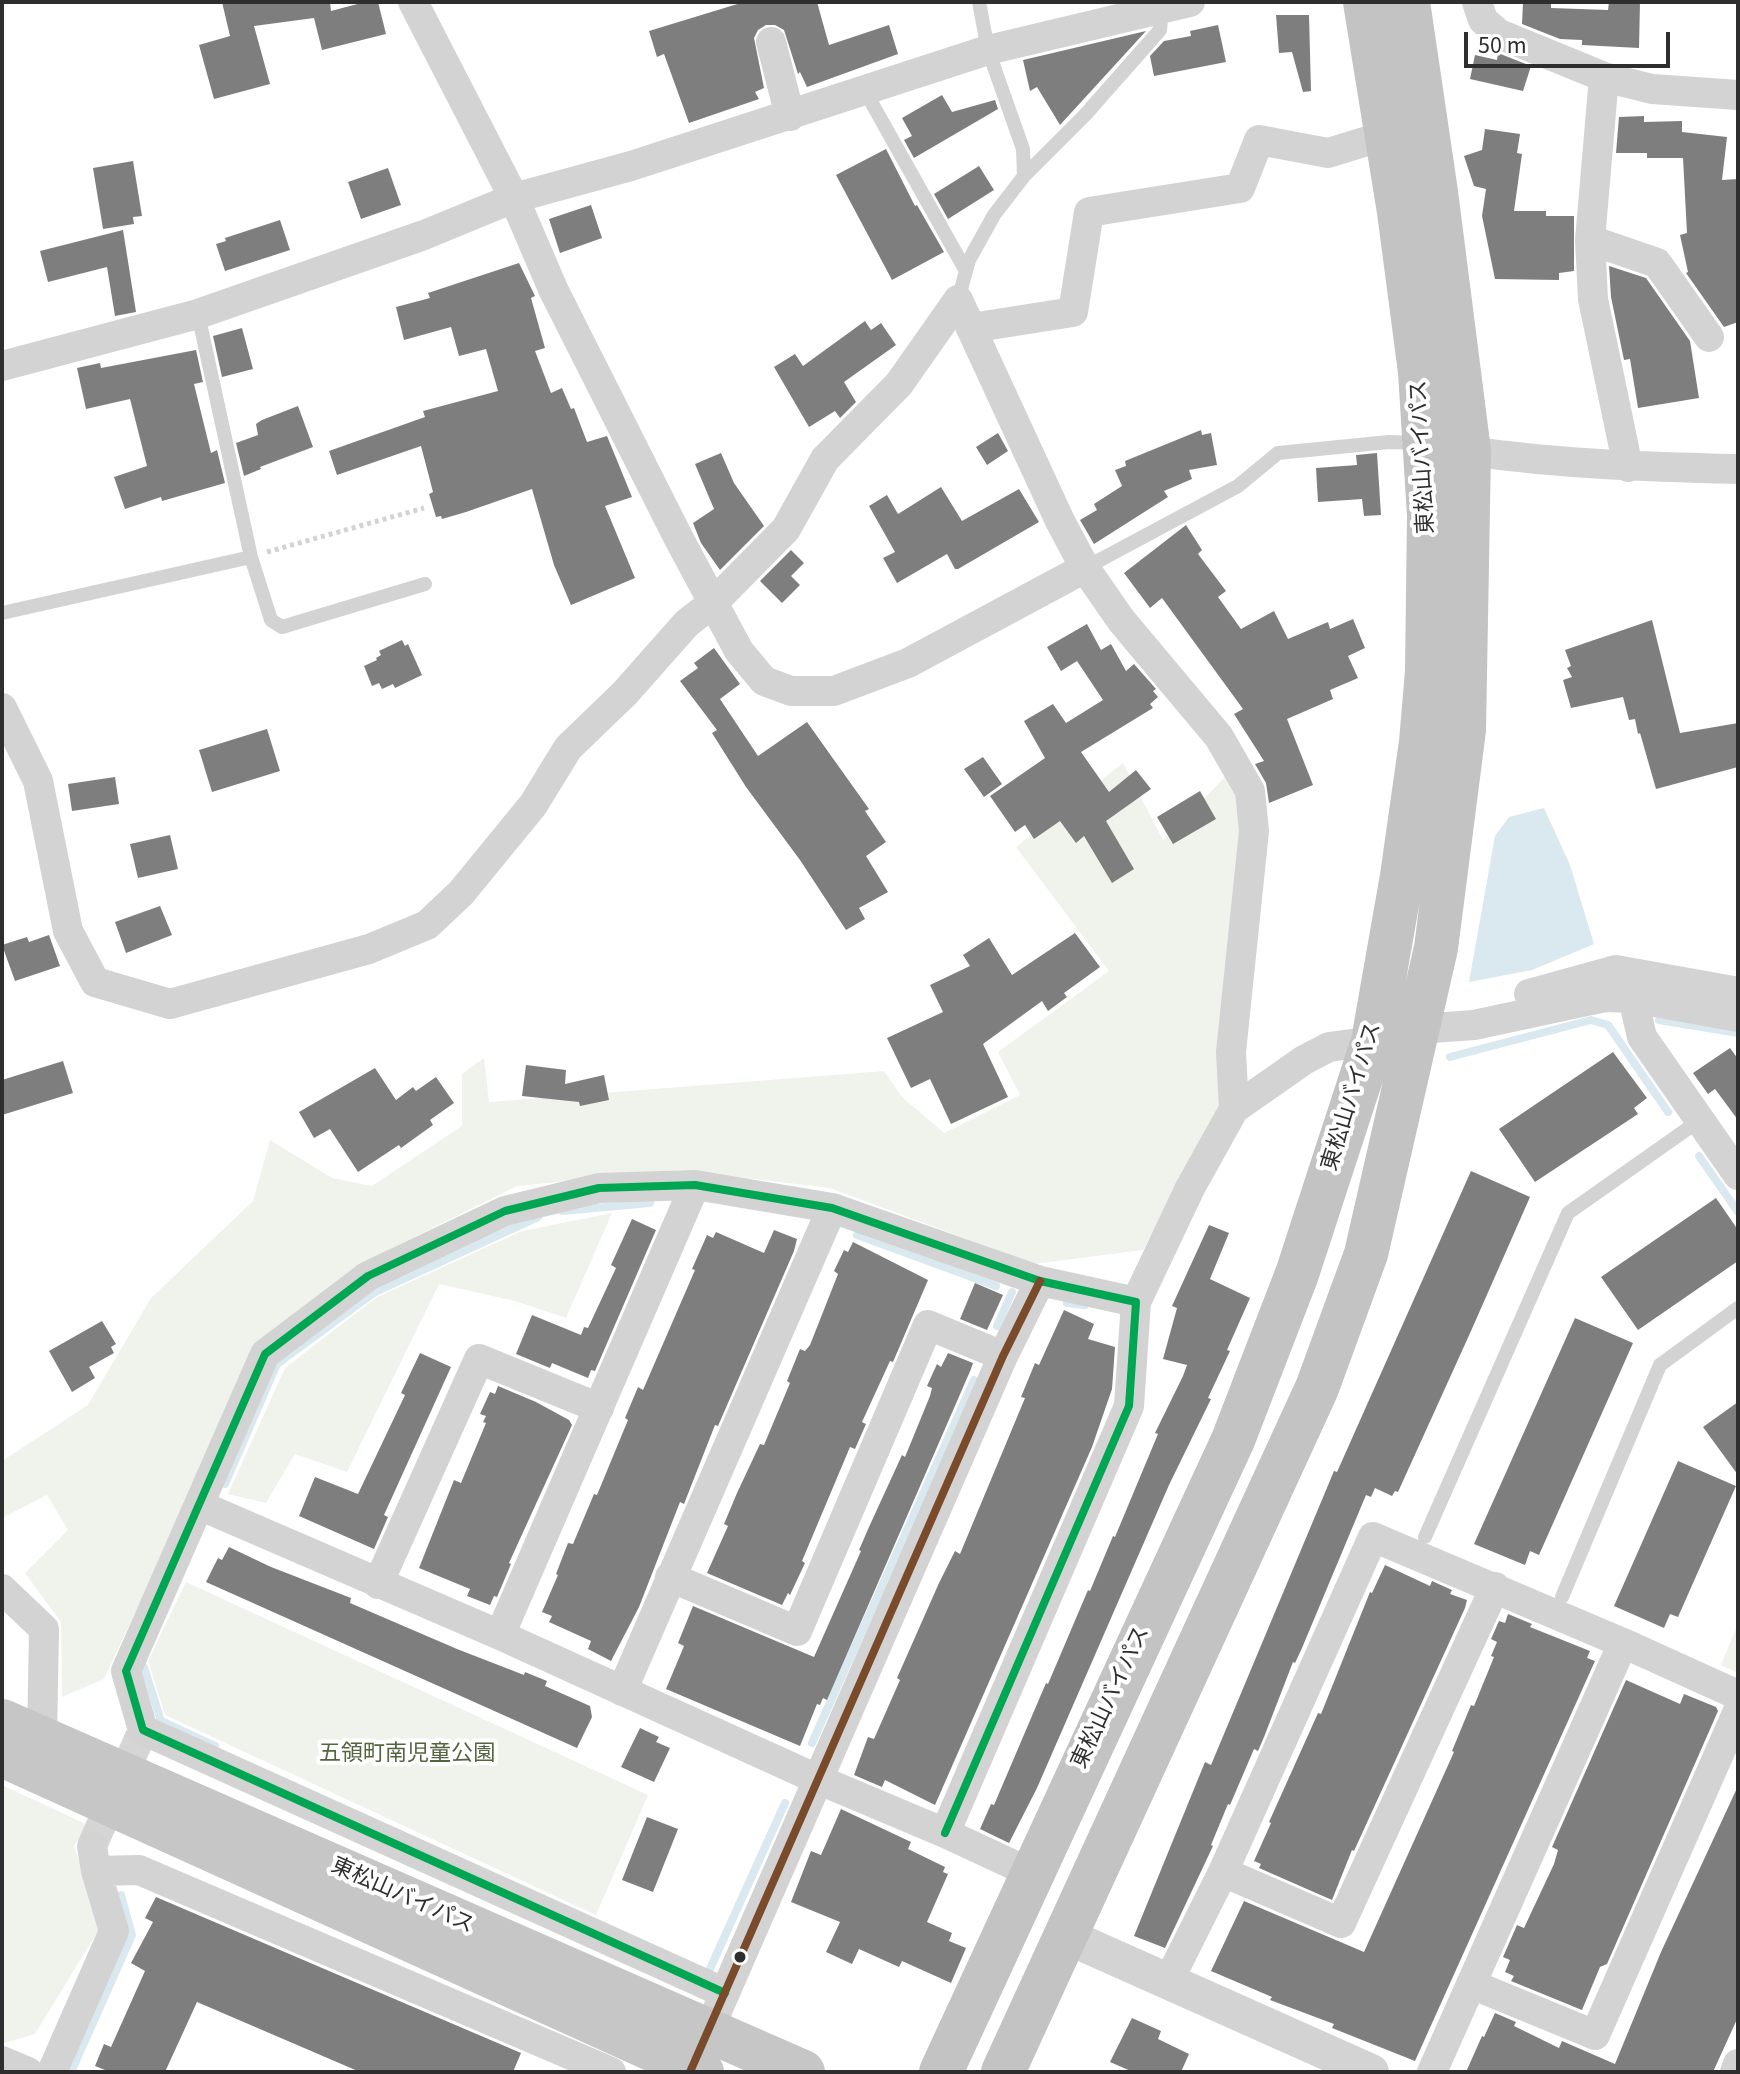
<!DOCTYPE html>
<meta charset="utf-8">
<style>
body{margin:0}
#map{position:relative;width:1740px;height:2074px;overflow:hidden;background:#fff;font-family:"Source Sans 3",sans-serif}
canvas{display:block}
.frame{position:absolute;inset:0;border:4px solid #2e2e2e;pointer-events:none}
.scale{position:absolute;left:1464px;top:32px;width:206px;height:36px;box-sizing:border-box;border:4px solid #2e2e2e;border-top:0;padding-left:10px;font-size:24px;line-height:28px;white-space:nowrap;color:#2e2e2e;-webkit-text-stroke:6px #fff;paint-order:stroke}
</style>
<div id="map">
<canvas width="1740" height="2074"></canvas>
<div class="frame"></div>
<div class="scale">50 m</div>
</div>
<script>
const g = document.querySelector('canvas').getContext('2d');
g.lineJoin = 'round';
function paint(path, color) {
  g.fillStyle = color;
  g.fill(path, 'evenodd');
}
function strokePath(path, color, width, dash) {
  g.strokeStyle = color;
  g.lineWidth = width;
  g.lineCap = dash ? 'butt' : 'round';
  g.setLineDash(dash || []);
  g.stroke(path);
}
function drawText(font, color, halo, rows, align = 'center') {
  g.font = font + ' "Source Sans 3","Noto Sans JP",sans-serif';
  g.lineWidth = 8;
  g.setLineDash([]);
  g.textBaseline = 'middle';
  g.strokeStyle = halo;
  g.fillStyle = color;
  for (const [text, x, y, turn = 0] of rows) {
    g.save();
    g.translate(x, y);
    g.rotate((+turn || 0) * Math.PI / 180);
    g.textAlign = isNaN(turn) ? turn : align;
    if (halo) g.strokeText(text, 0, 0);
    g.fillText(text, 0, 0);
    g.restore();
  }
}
const green = new Path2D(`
 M1123,763l40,77 67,-68 12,21 -19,321 -31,44 -49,92 -109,14 -204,-76 -152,-18 -161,16 -157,78 -98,77 -158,338 -42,18 -1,-75 -36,-49 43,-43 -21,-35 -45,23v-57l86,-56 63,-107 102,-97 17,-61 62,38 40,8 90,-60v-52l22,-16 5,44 395,-31 18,26 42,36 76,-38 -22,-43 111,-81 -93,-124z
 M612,1213l-46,105 -51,-17 -76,-17 -92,188 -52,-18 -29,49 -38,-9 57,-126 92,-71 145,-66z
 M186,1582l462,213 -52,120 -431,-200 -17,-54z
 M1738,1624v49l-17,-8z
 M2,1785l86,40 -14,21 27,80 -66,108 -33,10z`);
const water = new Path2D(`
 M1544,808l26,57 24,79 -62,26 -63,12 26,-146 14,-19z`);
const stream = new Path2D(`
 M1659,1020l79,13
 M1450,1057l141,-37 17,5 60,87
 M1699,1156l39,56
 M562,1211l88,-8
 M857,1235l139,51
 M1067,1303l18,2
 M997,1326l15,-34
 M225,1484l52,-120 98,-72 163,-75
 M144,1667l17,54 54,25
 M812,1743l162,-363
 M709,1971l76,-168
 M71,2072l61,-137 -11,-40`);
const building = new Path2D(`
 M222,2h108l1,9 34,-9h13l8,32 -64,16 -8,-32 -60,8 16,58 -56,15 -15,-54 31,-9z
 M744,2h73l12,43 60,-20 9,29 -91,33 -7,-15 -2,2 -14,-44 -9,-5h-9l-8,5 -4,8 10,50 -9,4 4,7 -70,24 -25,-69 -7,3 -8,-26z
 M1523,2h28v6l57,2 1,-8h31l-1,46 -57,-3v-5l-22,-1 -38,-15z
 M1276,15h33l2,76 -8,1 -11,-40 -13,1z
 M1218,25l8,37 -72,14 -4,-20 14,-15 27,-5 -1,-5z
 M1146,31l-86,94 -23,-38 -7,4 -7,-31z
 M1498,53l33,13 -8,25 -53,-12 5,-24 22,5z
 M942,95l10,17 43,-12 3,9 -84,49 -10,-18 8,-4 -10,-18z
 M1644,116v6l38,-1v11l45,5 -5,43 16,-1v143l-14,5 -38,-54 2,-1 -8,-37 7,-2 -4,-75h-36v-5h-31l3,-36z
 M1485,129l35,5 -3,19 5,1 -8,57h32v5h28v55l-15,2v7l-64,-1 -13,-63 4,-27 -12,-3 -10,-30 18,-6z
 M886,149l29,57 2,-1 27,47 -52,28 -56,-105z
 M133,161l9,55 -9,1 1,7 -31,5 -10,-61z
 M979,166l15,24 -46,29 -14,-25z
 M388,168l13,37 -40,14 -13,-37z
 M591,205l11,33 -42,15 -11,-34z
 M280,220l10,30 -65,21 -9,-27 10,-3 -1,-3z
 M123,230l13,82 -21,4 -8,-49 -59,15 -8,-31z
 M519,263l16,33 -4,2 14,50 -10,3 16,42 11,-5 9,21 3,-1 13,34 20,-6 25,61 -27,9 30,72 -64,27 -17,-40 -22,-76 -66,23 -24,7 -1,-3 -5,1 -7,-23 4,-2 -12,-46 -84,29 -8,-24 96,-34 -2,-6 75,-20 -12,-42 -27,7 -8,-29 -47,13 -8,-33 34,-9 -2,-5z
 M1609,266l37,12 44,63 9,57 -61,10 -8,-49 -6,1 -13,-63z
 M865,321l6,9 10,-7 15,22 -52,37 12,20 -16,16 -5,-7 -26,16 -35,-60 21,-13 8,12z
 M242,328l11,41 -31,8 -9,-41z
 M196,350l7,32 -9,2 17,69 6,-3 8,33 -63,18 -1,-4 -36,12 -11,-32 33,-11 -17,-67 -44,10 -9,-41 23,-5 1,5z
 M298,406l15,41 -53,20 1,2 -17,7 -8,-33 22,-8 -2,-11 6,-4z
 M1201,430l1,5 9,-2 6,32 -28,5 3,9 -28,12 4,6 -74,47 -14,-24 17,-10 -3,-6 28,-18 -7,-16 11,-4 -1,-5z
 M998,433l10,18 -21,14 -11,-18z
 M721,453l13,30 30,43 -44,44 -19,-27 -8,-20 21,-14 -19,-45z
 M1377,453l4,62 -17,1 -2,-17 -44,3 -2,-34 41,-3 -1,-10z
 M941,487l21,34 57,-32 20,33 -81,47h-3l-8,-15 -50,29 -14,-25 12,-6 -26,-46 18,-11 11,19z
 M1186,525l16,25 -4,4 28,37 -8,6 23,32 33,-18 14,28 40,-17 2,7 23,-10 12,29 -17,8 10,22 -28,12 3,9 -46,20 26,66 -44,18 -3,-20 -11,-19 9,-3 -30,-47 9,-5 -81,-111 -12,10 -26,-35z
 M791,550l13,13 -13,13 9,9 -18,18 -22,-22z
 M1652,620l28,113 58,-10v44l-82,22 -16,-56 -2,1 -3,-15 -6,1 -6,-23 -52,11 -8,-28 9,-3 -5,-9 4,-2 -6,-16z
 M1087,624l14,26 10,-6 15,27 8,-7 22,25 -3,2 5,6 -8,7 3,4 -72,44 28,40 27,-22 15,19 -45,32 28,48 -22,14 -28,-47 -8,7 -16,-22 -26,18 -9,-14 -10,7 -25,-36 55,-38 -21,-37 29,-17 13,19 37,-23 -26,-39 -16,10 -14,-24z
 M402,640l3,6 3,-2 14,31 -27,13 -2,-4 -11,5 -3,-6 -7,3 -8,-20 13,-6 -1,-2 5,-3 -2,-4z
 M714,648l26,36 -20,15 38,57 49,-34 62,87 -4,2 21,31 -20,14 22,36 -29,16 6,11 -19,11 -46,-70 -54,-73 -34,-54 5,-3 -37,-49 18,-13 -4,-5z
 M267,729l13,42 -68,21 -13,-42z
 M983,757l19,27 -18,13 -20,-28z
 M115,777l4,27 -47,7 -4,-27z
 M1200,791l16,28 -43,25 -16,-27z
 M170,835l8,34 -40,9 -8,-34z
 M160,906l12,29 -46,18 -11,-31z
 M1075,933l25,34 -36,26 3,4 -19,14 -6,-10 -59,43 25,53 -57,27 -21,-45 -19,9 -24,-50 56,-26 -13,-27 40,-19 -7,-11 26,-17 23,37z
 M49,935l11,31 -45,15 -13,-36 25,-8 2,5z
 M1730,1048l8,11v61l-23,-31 -7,5 -15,-21z
 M1613,1052l34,46 -13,10 4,6 -103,68 -36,-53z
 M63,1061l10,32 -71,22v-35z
 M526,1065l40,5 -1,14 39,-9 5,25 -29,6 -1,-4 -57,-6z
 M375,1068l21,32 17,-13 3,4 20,-14 18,26 -24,17 3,5 -32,23 -2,-3 -41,27 -28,-43 -16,9 -15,-26z
 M1471,1171l59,26 -59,134 -73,161 -3,-1 -3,5 -17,-8 -4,9 -5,-2 -64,153 -7,15 -2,-1 -29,75 -6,14 -4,-2 -24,56 -2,-1 -17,41 2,1 -48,102 -31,-12 71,-174 6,3 123,-294 3,1z
 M1716,1198l22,32v31l-100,69 -37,-53z
 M632,1219l24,11 -61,141 -4,-1 -3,8 -36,-15 -2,5 -34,-14 16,-39 49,20 3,-8 4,1 28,-60 -5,-3z
 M1209,1225l20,8 -19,46 40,19 -23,52 3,1 -22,47 3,1 -42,86 -132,303 -28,55 -29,-14 11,-25 3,1 52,-122 2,1 40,-94 2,1 23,-55 2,1 43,-103 -3,-1 28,-57 4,-11 -24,-6 14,-51 -5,-2z
 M774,1230l23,9 -3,12 -76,175 -3,-1 -31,79 -4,-2 -41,105 -28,54 -23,-12 3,-8 -42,-19 3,-6 -10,-4 16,-37 -2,-1 12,-31 5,1 21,-50 3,1 31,-75 -3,-2 13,-31 5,3 52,-120 -3,-1 15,-34 6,3 3,-6 48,21z
 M853,1242l75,38 -35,82 -3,-1 -28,61 4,2 -11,25 -5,-2 -48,114 3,2 -15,32 -2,-2 -6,12 -75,-32 21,-47 -4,-2 13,-31 23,-49 4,1 26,-62 -3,-2 13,-32 5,2 5,-6 28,-71 -4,-3 10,-21 4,2z
 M975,1283l28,12 -16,35 -27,-11z
 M1064,1310l30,14 -6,15 27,8 -3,42 -20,58 -157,358 -50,-25 -3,7 -28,-12 14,-38 6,2 26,-59 -3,-2 42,-95 16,-32 5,3 65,-156 -4,-1 14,-34 4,2z
 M1575,1318l58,25 -94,212 -9,-4 -5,14 -51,-21z
 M102,1321l14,23 -5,3 3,6 -25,14 6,11 -23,14 -23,-41z
 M420,1353l31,14 -67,148 4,2 -14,32 -75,-33 16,-39 43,17 47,-99 -4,-2z
 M948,1353l25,10 -2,6 -144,331 -4,-2 -3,7 -3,-1 -17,42 -134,-57 18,-43 -6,-3 15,-37 121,51 47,-106 -2,-1 10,-23 33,-72 3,2 25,-61 2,-8 -5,-2 10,-22 4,3z
 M498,1386l38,16 33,18 3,5 -63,138 2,1 -14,33 -3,-1 -4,9 -23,-9 3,-7 -51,-21 35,-88 7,3 25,-60 -3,-1 3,-6 -6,-2 10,-22 5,2z
 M1738,1402v73l-35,-48z
 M1678,1461l58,25 -58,131 -8,-3 -6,14 -50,-22z
 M229,1547l42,20 80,31 -1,5 107,46 67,26 1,-3 22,9 -2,5 45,20 2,11 -15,31 -371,-166 12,-24 4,2z
 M1385,1565l45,21 2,-5 20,9 -2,4 17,6 -2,8 -111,243 -2,-1 -20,50 -73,-32 2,-4 -7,-3 17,-38 -2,-1 49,-109 3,1 49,-122 2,1z
 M1508,1614l24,10 -2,3 60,24 -3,7 8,3 -180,400 -83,-33 2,-4 -64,-24 2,-3 -61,-26 33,-70 120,51 90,-200 -2,-1 19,-46 3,1 20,-49 -3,-1 6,-14 -6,-3 8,-18 6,2z
 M1626,1680l54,24 4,-10 32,13 2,4 -111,253 -7,3 -18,43 -71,-29 3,-5 -9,-4 5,-12 -7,-3 14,-32 7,3 30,-64 4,-14 -6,-3z
 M640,1728l19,9 -3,5 14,6 -16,34 -33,-15z
 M1738,1786v231l-25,55h-247l16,-36 2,1 11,-24 21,9 -2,4 45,22 3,-7 53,23 46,-112z
 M841,1809l70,33 -3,7 37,18 -2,5 5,2 -21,48 25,11 -3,8 17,7 -15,35 -49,-22 -3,6 -40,-18 -7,15 -26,-12 14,-30 -49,-20 20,-51 10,4z
 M647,1817l31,12 -25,63 -31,-12z
 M156,1897l365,156 -8,19h-153l-163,-70 -32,70h-55l-15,-6 9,-22 7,3 34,-76 -14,-8 22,-41 -8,-4z
 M1132,2018l29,13 -3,8 31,15 -8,18h-48l-23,-10z`);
const minorTunnel = new Path2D(`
 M92,1846l51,-116`);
const path = new Path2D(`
 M267,552l157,-44`);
const service = new Path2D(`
 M979,2l9,48 35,99 1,27
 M865,91l101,180
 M958,300l11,-40 25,-45 30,-39 61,-61 75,-85 2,-22
 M198,314l53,243 20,63 11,7 143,-43
 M1085,568l153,-82 40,-33 111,-11 31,1
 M2,613l249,-56
 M1425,1537l143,-324 132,-93
 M1562,1597l98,-232 78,-57`);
const minor = new Path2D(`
 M413,2l101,196 39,91 125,248 61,114 25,30 27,10h43l74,-28 177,-95
 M1477,2l6,18 16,14 105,43 48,12 86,6
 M771,42l19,74
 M1604,77l-14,163 3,59 35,168
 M1590,240l67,23 52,74
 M958,300l102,221 25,47 36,52 98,117 31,54 4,40 -23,221 3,57
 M971,328l102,-16 16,-100 151,-24 19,-48 69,13 59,-18
 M2,366l196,-52 226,-79 90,-37 117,-32 357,-116 202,-48
 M1469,451c90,13 179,16 269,18
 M2,708l36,73 30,150 27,51 75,22 199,-55 58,-24 34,-32 72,-88 35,-57 57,-55 62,-70 26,-20 73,-74 39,-70 74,-75 59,-84
 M1529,994l87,-24 122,22
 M1633,998l9,39 96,138
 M1136,1302l54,-114 44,-79 70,-49 25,-13 44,-6 45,-12 56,-4 131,-28 28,1 105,19
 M199,1505l301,130 317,144 128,54 86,40
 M670,1577l127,54 131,-306 75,31
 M378,1584l101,-225 120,49
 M2,1589l42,40 -2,110
 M500,1635l195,-450
 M622,1691l210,-483
 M96,1871l43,-1 472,202
 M1223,1872l118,51 154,-336
 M1168,1982l55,-110 150,-335 250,106 115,52
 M1471,1984l124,51 143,-324
 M725,1993l-582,-263 -17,-59 139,-317 103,-78 137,-65 94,-23 96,-3 137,23 208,73 96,21 -7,104 -184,427
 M717,2011l286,-655 37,-75
 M2,2061l26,11
 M52,2072l62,-141 -18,-60 -4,-25
 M1432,2072l191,-429
 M1735,2072l3,-8`);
const tertiary = new Path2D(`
 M1064,1935l307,137`);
const primary = new Path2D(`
 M2,1721l801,351
 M2,1755l700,317`);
const trunk = new Path2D(`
 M941,2072l292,-632 64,-166 76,-233 29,-165 19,-134 6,-71 2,-156 -9,-143 -21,-160 -34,-210
 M1003,2072l314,-684 49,-134 70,-306 28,-218 5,-279 -33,-259 -28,-190`);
const bus1 = new Path2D(`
 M725,1993l-582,-263 -17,-59 139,-317 103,-78 137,-65 94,-23 96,-3 137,23 208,73 96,21 -7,104 -184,427`);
const bus2 = new Path2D(`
 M690,2072l313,-716 37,-75`);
const markers = [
 [740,1957,7,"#2e2e2e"]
];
const streetNames = [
 ["東松山バイパス",1424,457,-93],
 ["東松山バイパス",1353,1097,-73],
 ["東松山バイパス",1112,1698,-65],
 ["東松山バイパス",402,1897,24]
];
const parkNames = [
 ["五領町南児童公園",407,1755]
];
paint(green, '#f0f3ec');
paint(water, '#dae8ef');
strokePath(stream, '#dae8ef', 8);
paint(building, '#7e7e7e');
strokePath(minorTunnel, '#d5d5d5', 30, [30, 15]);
strokePath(path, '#d3d3d3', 5, [4, 4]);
strokePath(service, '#d3d3d3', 14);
strokePath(minor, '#d3d3d3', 30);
strokePath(tertiary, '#d3d3d3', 36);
strokePath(primary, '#c6c6c6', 44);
strokePath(trunk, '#c3c3c3', 44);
strokePath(bus1, '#00a651', 8);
strokePath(bus2, '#7a4b2a', 8);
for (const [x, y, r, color] of markers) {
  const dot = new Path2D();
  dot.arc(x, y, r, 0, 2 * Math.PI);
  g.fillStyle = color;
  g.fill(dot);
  strokePath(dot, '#fff', 3);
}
drawText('22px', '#2e2e2e', '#fff', streetNames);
drawText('22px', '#53653f', '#fff', parkNames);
</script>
